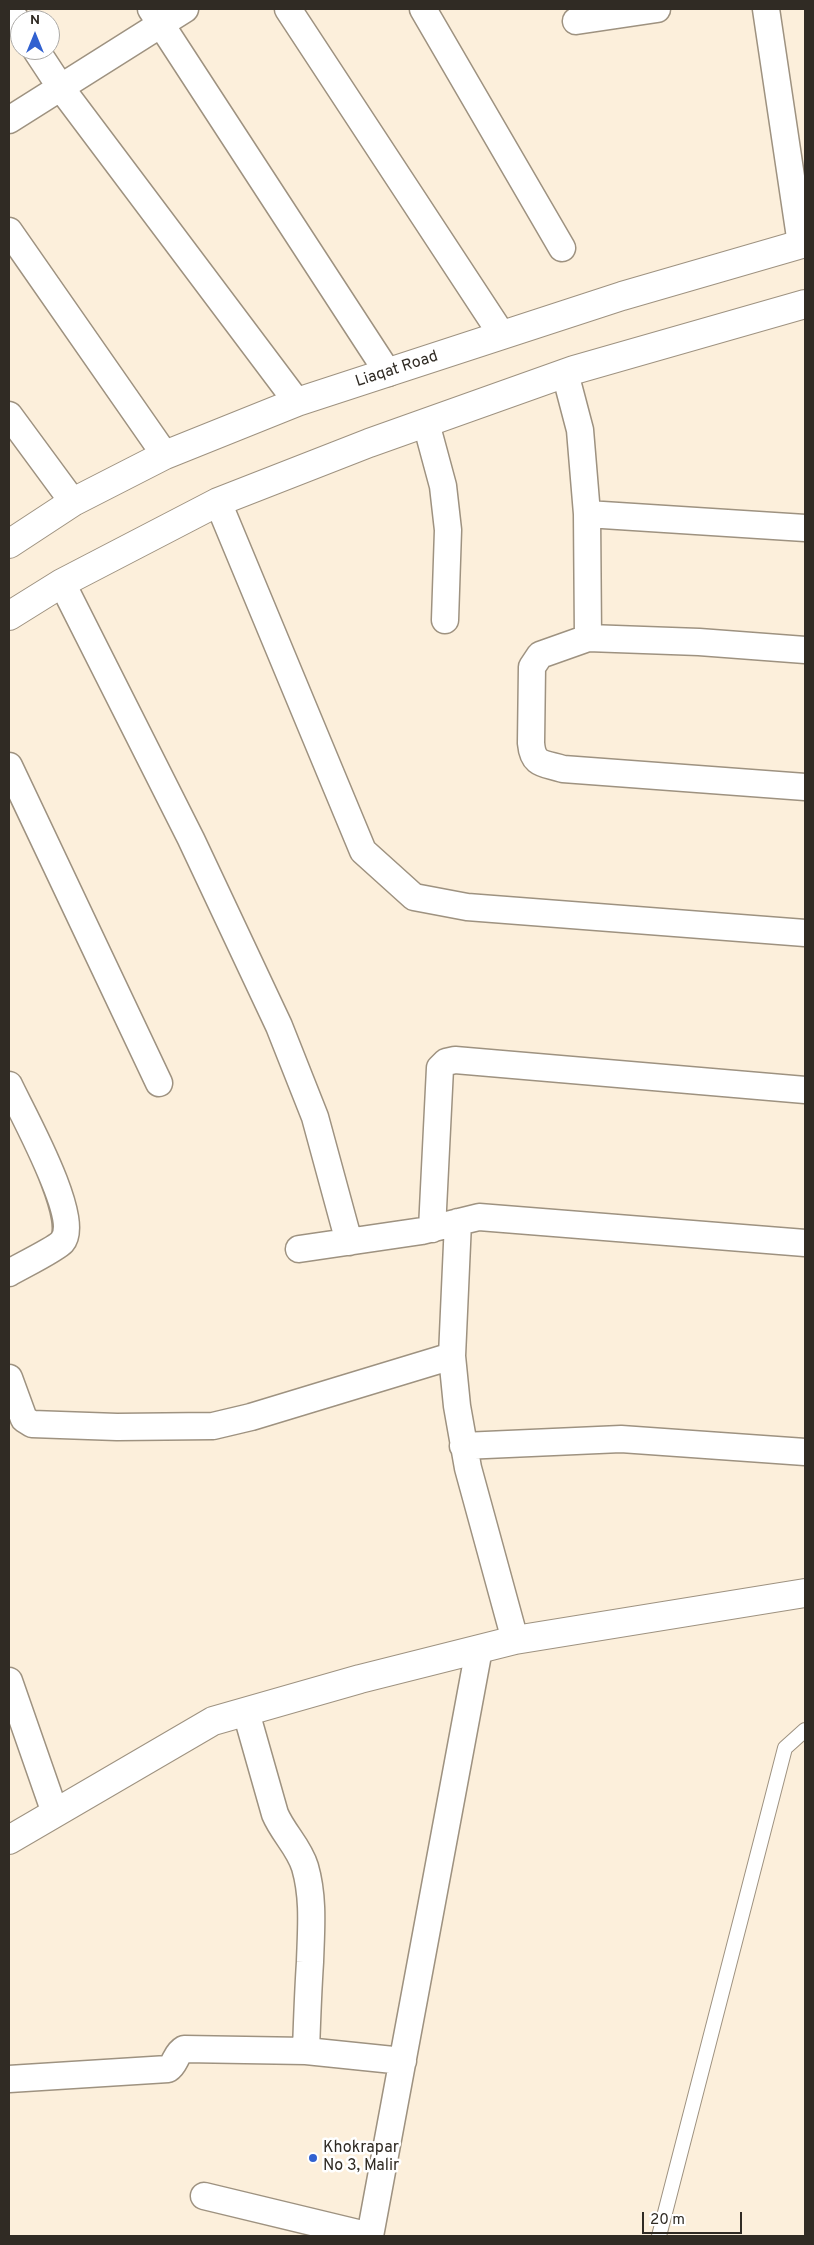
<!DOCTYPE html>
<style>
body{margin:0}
#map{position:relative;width:814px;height:2245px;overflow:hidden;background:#fcefdb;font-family:Overpass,sans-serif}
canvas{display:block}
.frame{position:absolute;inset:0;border:10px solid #302b24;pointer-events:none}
.north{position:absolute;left:10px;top:10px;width:50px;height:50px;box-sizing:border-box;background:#fff;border:1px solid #acaaa7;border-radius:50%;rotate:0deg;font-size:14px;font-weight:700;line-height:20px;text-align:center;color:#302b24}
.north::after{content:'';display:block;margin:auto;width:18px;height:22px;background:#3161d0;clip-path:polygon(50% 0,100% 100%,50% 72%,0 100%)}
.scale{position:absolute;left:642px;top:2212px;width:100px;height:22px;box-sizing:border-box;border:2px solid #302b24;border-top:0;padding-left:6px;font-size:15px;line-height:18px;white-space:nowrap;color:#302b24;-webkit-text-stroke:4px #fff;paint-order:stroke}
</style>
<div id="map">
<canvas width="814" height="2245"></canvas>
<div class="frame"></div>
<div class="north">N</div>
<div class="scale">20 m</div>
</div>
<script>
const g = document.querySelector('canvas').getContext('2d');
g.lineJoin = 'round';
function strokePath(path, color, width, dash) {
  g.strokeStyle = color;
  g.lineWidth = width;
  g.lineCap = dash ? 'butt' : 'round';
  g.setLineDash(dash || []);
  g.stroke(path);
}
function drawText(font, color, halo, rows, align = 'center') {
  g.font = font + ' Overpass,sans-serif';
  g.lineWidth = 5;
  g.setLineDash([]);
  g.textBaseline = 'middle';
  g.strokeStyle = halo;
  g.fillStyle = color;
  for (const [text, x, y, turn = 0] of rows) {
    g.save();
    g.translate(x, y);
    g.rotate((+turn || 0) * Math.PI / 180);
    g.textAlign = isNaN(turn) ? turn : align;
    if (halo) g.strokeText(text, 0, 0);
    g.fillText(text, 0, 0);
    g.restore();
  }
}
const service = new Path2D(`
 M659,2236l126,-488 20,-18`);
const minor = new Path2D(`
 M9,9l11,17
 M151,9l237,364
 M288,9l214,326
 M423,9l139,239
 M766,9l35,235
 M576,21l81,-12
 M36,50l25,38 236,314
 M9,120l176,-111
 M9,231l156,224
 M565,373l15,57 7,84 1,124
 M9,415l64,87
 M426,423l17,63 5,44 -3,90
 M218,502l145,349 51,46 53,10 338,26
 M587,514l218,14
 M62,583l129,256 88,187 36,91 34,125
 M805,650l-106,-8 -111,-4 -48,17 -8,12 -1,76c2,23 13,20 32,26l242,18
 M9,766l150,317
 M9,1085c12,26 73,134 53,157 -6,7 -43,25 -53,31
 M458,1222l-6,134 5,50 11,62 47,172
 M432,1229l8,-161 6,-6 9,-2 350,30
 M299,1249l123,-18 57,-14 326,26
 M9,1378l15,41 8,5 85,3 96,-1 38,-9 201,-61
 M463,1446l158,-7 184,13
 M9,1681l46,132
 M246,1712l29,102c8,19 24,33 30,53 9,31 6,63 5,95 -2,30 -3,59 -4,89
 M9,2079l159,-10c8,-5 7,-15 16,-20l122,2 97,10
 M204,2196l166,40
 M370,2236l109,-587`);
const tertiary = new Path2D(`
 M9,1840l204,-119 147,-42 155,-39 290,-47`);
const secondary = new Path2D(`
 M9,544l64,-42 92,-47 132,-53 325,-106 183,-53
 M9,616l53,-33 156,-81 151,-59 205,-73 231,-66`);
const markers = [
 [313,2158,5,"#3161d0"]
];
const streetNames = [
 ["Liaqat Road",397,370,-18]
];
const poiNames = [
 ["Khokrapar",323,2149],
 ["No 3, Malir",323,2167]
];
strokePath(service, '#9e9280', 16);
strokePath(minor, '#9e9280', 29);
strokePath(tertiary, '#9e9280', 30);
strokePath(secondary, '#9e9280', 30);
strokePath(service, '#fff', 14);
strokePath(minor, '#fff', 26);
strokePath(tertiary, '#fff', 28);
strokePath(secondary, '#fff', 28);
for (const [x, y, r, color] of markers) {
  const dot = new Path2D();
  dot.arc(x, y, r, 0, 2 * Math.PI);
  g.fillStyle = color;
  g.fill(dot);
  strokePath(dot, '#fff', 2);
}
drawText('16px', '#302b24', '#fff', streetNames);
drawText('16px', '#302b24', '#fff', poiNames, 'left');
</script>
